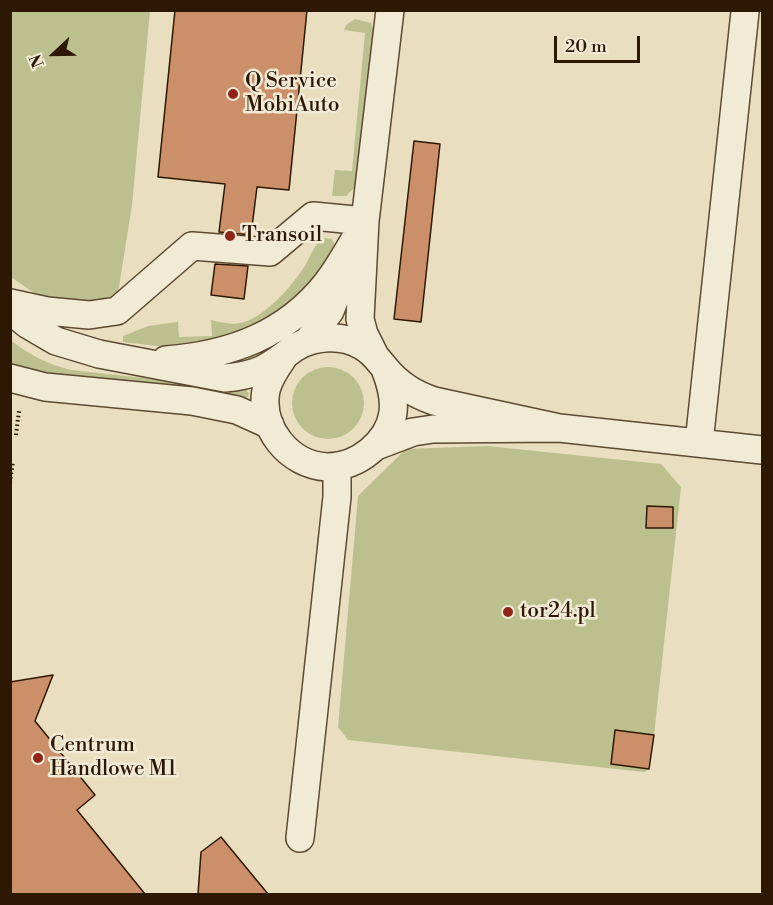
<!DOCTYPE html>
<style>
body{margin:0}
#map{position:relative;width:773px;height:905px;overflow:hidden;background:#e9debf;font-family:"Libre Bodoni",serif}
canvas{display:block}
.frame{position:absolute;inset:0;border:12px solid #2d1803;pointer-events:none}
.north{position:absolute;left:24px;top:24px;width:60px;height:60px;-webkit-text-stroke:4px #f1ead5;paint-order:stroke;rotate:248deg;font-size:16px;font-weight:700;line-height:24px;text-align:center;color:#2d1803}
.north::after{content:'';display:block;margin:auto;width:21px;height:27px;background:#2d1803;clip-path:polygon(50% 0,100% 100%,50% 72%,0 100%)}
.scale{position:absolute;left:554px;top:36px;width:86px;height:27px;box-sizing:border-box;border:3px solid #2d1803;border-top:0;padding-left:8px;font-size:18px;line-height:21px;white-space:nowrap;color:#2d1803;-webkit-text-stroke:4px #f1ead5;paint-order:stroke}
</style>
<div id="map">
<canvas width="773" height="905"></canvas>
<div class="frame"></div>
<div class="north">N</div>
<div class="scale">20 m</div>
</div>
<script>
const g = document.querySelector('canvas').getContext('2d');
g.lineJoin = 'round';
function paint(path, color) {
  g.fillStyle = color;
  g.fill(path, 'evenodd');
}
function strokePath(path, color, width, dash) {
  g.strokeStyle = color;
  g.lineWidth = width;
  g.lineCap = dash ? 'butt' : 'round';
  g.setLineDash(dash || []);
  g.stroke(path);
}
function drawText(font, color, halo, rows, align = 'center') {
  g.font = font + ' "Libre Bodoni",serif';
  g.lineWidth = 5;
  g.setLineDash([]);
  g.textBaseline = 'middle';
  g.strokeStyle = halo;
  g.fillStyle = color;
  for (const [text, x, y, turn = 0] of rows) {
    g.save();
    g.translate(x, y);
    g.rotate((+turn || 0) * Math.PI / 180);
    g.textAlign = isNaN(turn) ? turn : align;
    if (halo) g.strokeText(text, 0, 0);
    g.fillText(text, 0, 0);
    g.restore();
  }
}
const green = new Path2D(`
 M10,11h140l-18,194 -14,88 -17,16 -64,-14 -26,-18z
 M355,19l16,4 3,8 -17,148 -2,8 -9,9h-14l3,-26 17,1 13,-138 -21,-3 2,-5z
 M325,238l7,1 4,9 -17,30 -60,51 -85,19 -51,-6v-6l25,-10 30,-4 1,15 33,-1 -1,-16c9,2 20,5 29,3 24,-4 54,-39 66,-59 5,-9 9,-22 19,-26z
 M308,326l-57,37 -20,1 -1,-2 61,-33z
 M10,340c20,15 37,24 61,30l174,19 4,4 -1,4 -4,2 -172,-19 -55,-12 -6,-4z
 M292 403a36 36 0 1 1 72 0a36 36 0 1 1-72 0Z
 M487,446l174,18 20,23 -27,248 -5,34 -5,3 -296,-32 -10,-13 20,-231 48,-47z`);
const building = new Path2D(`
 M175,10h132l-18,180 -32,-3 -6,48 -32,-3 6,-48 -67,-7z
 M414,141l26,3 -19,178 -27,-3z
 M215,264l33,2 -4,33 -33,-4z
 M647,506l26,1v21h-27z
 M53,675l-18,46 60,74 -18,15 68,84h-135v-212z
 M615,730l39,5 -5,34 -38,-5z
 M221,837l47,57h-70l3,-42z`);
const path = new Path2D(`
 M16,435l3,-24
 M10,483l3,-22`);
const minor = new Path2D(`
 M10,303l37,8 42,4 28,-4 75,-65 78,6 43,-36 52,5
 M10,310l17,14 29,17 43,13 126,24c13,-1 24,-3 36,-8 13,-6 23,-15 35,-23 19,-11 46,-13 66,-1 10,5 16,14 23,22 14,17 29,26 49,33l125,27
 M308,341l22,-30 15,-38
 M375,356l-11,-22 -4,-15 5,-98 25,-211
 M283,358c-7,10 -14,20 -17,32 -7,38 23,75 61,77 16,0 31,-6 43,-16 28,-23 28,-50 15,-82
 M166,360c64,-5 120,-25 161,-77 14,-18 25,-39 36,-58
 M10,378l35,9 147,14 45,9 33,15
 M699,443l46,-431
 M376,446l37,-14 20,-3 126,-1 203,22
 M300,838l37,-341v-31`);
const markers = [
 [233,94,6,"#8f2418"],
 [230,236,6,"#8f2418"],
 [508,612,6,"#8f2418"],
 [38,758,6,"#8f2418"]
];
const poiNames = [
 ["Q Service",245,82],
 ["MobiAuto",245,106],
 ["Transoil",242,236],
 ["tor24.pl",520,612],
 ["Centrum",50,746],
 ["Handlowe M1",50,770]
];
paint(green, '#bcc08e');
paint(building, '#cb8f69');
strokePath(building, '#2d1803', 1.5);
strokePath(minor, '#5c4a32', 30);
strokePath(path, '#2d1803', 4, [1.5, 3]);
strokePath(minor, '#f1ead5', 27);
for (const [x, y, r, color] of markers) {
  const dot = new Path2D();
  dot.arc(x, y, r, 0, 2 * Math.PI);
  g.fillStyle = color;
  g.fill(dot);
  strokePath(dot, '#f1ead5', 2);
}
drawText('21px', '#2d1803', '#f1ead5', poiNames, 'left');
</script>
